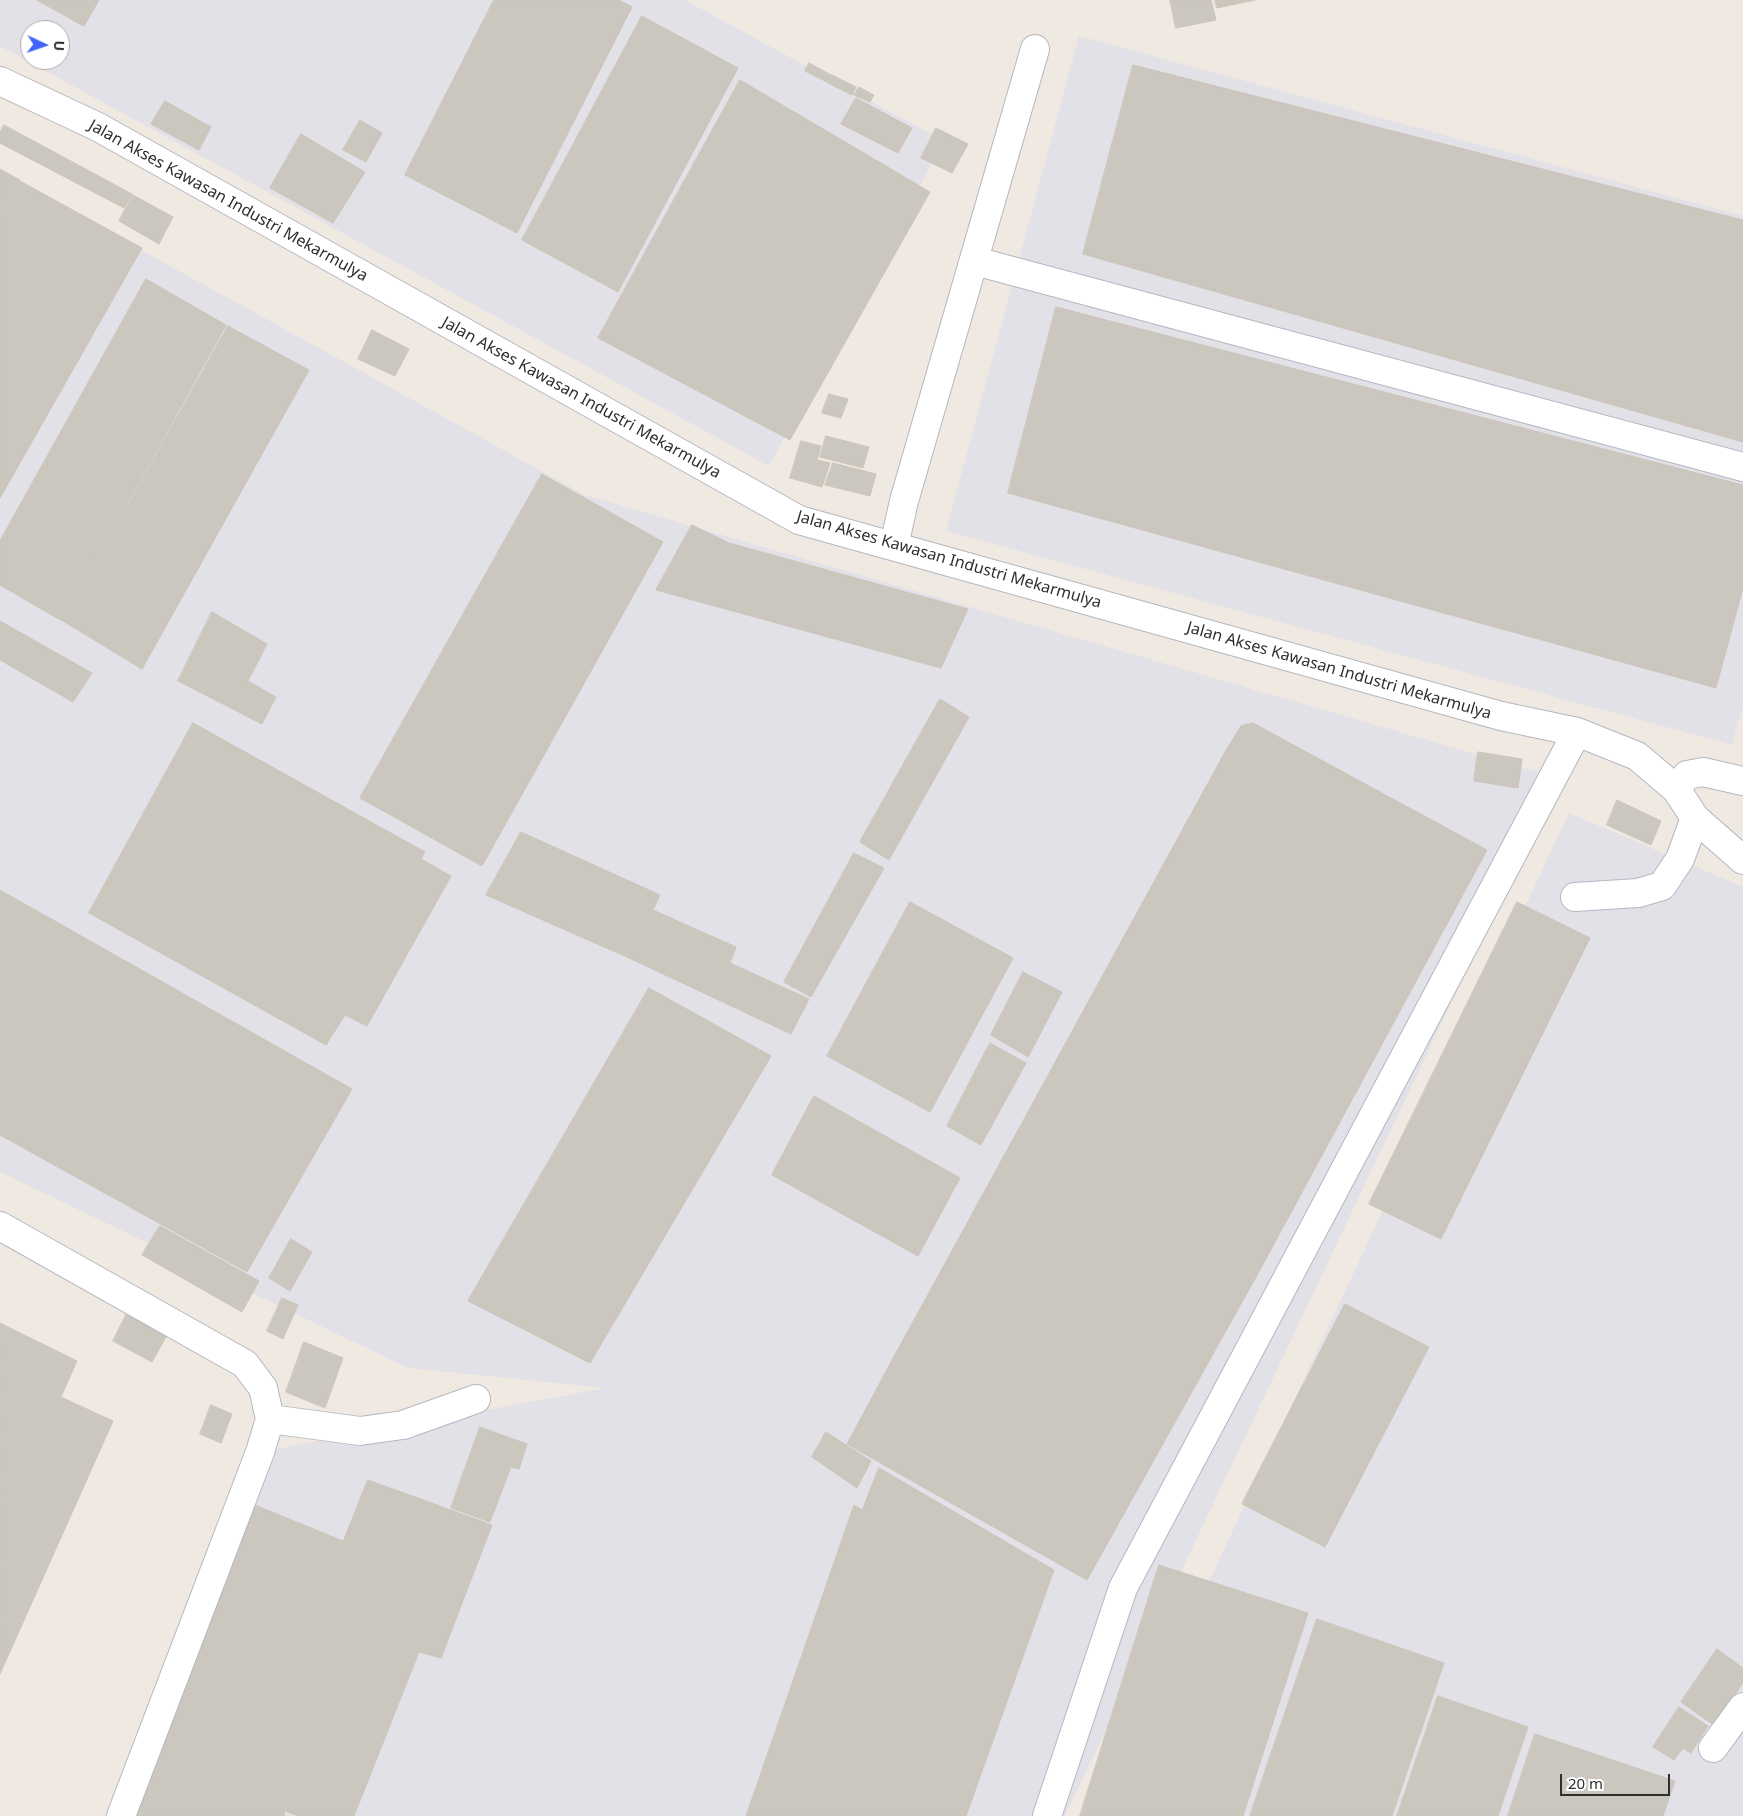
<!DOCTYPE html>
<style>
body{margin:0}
#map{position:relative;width:1743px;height:1816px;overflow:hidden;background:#efe9e1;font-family:"Noto Sans",sans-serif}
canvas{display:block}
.north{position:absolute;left:20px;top:20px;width:50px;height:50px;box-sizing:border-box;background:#fff;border:1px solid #ababab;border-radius:50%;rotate:93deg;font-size:14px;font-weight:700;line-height:20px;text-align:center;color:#2e2e2e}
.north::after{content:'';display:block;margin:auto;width:18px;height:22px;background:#4264fb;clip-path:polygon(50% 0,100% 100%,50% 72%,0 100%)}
.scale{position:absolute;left:1560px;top:1774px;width:110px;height:22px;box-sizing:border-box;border:2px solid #2e2e2e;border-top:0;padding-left:6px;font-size:15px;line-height:18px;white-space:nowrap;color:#2e2e2e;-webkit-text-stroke:4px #fff;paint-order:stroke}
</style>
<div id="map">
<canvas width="1743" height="1816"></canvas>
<div class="north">U</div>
<div class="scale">20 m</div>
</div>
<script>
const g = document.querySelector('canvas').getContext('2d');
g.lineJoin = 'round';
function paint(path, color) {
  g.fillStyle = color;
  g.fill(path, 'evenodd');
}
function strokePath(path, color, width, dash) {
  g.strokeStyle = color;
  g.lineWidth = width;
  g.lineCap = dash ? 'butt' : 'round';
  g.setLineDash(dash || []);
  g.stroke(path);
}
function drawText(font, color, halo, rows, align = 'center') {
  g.font = font + ' "Noto Sans",sans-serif';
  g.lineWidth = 5;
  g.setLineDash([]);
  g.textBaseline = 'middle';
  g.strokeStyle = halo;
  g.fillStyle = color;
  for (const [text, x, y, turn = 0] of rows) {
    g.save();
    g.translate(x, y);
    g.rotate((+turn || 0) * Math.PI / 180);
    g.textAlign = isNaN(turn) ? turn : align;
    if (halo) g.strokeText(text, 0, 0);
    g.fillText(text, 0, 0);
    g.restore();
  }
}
const industrial = new Path2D(`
 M0,0h685l259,141 -175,325 -769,-420zM30,30h30v30h-30z
 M1079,36l664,180v488l-11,41 -786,-214z
 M0,172l585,323 973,283 -493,1038h-944l139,-364 345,-64 -197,-20 -408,-196z
 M1569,813l174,74v929h-644z`);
const building = new Path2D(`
 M37,0h62l-15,26z
 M494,0h125l13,7 -115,226 -112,-58z
 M1170,0h41l5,20 -40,8z
 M1215,0h40l-38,8z
 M642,16l96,52 -120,224 -96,-52z
 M809,63l22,12 -4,7 -22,-11z
 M1133,65l610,155v222l-660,-188z
 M832,75l24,12 -4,8 -24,-12z
 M740,80l190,112 -140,248 -192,-102z
 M859,87l15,8 -4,7 -16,-7z
 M856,98l56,30 -14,25 -57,-29z
 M165,101l46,26 -12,23 -48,-26z
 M360,120l22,13 -16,29 -23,-12z
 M4,125l128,69 -8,14 -124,-65v-10z
 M936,128l32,16 -16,29 -31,-15z
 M301,134l64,38 -32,51 -63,-35z
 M0,169l20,11 -20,35z
 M20,181l122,67 -142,250v-281z
 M133,195l40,22 -14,27 -40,-23z
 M146,279l80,46 -164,296 -62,-36v-44z
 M1056,307l687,178v103l-27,100 -708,-195z
 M228,326l81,44 -167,299 -79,-48z
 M372,330l37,19 -14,27 -37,-17z
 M829,394l19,5 -7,19 -19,-5z
 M826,436l43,11 -6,21 -43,-11z
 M801,441l20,5 -4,14 13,3 -8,24 -32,-9z
 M833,463l43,11 -6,22 -45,-11z
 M542,474l121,68 -181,324 -122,-68z
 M692,525l37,18 239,66 -27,59 -285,-78z
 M212,612l55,32 -19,37 28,16 -14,27 -84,-43z
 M0,621l92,52 -19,29 -73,-42z
 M940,699l29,18 -80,143 -29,-18z
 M193,723l232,129 -4,7 30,17 -84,150 -22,-11 -19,30 -237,-132z
 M1253,723l234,127 -226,418 -174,312 -240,-136 44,-82 334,-610 16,-26z
 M1478,752l44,7 -4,29 -44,-7z
 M1617,800l44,21 -10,24 -44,-20z
 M521,832l139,63 -7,15 83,37 -6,16 79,36 -18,35 -162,-76 -143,-63z
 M854,853l30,15 -73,129 -27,-15z
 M0,890l352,199 -105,183 -247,-137z
 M910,902l103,56 -83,154 -103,-56z
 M1517,902l73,36 -149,301 -72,-35z
 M1023,972l39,20 -34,65 -37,-22z
 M649,988l122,68 -181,307 -122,-62z
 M990,1043l36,20 -45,82 -34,-19z
 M814,1096l146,82 -42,78 -146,-81z
 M160,1226l99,55 -17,31 -100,-57z
 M291,1239l21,13 -22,39 -21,-13z
 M282,1298l16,7 -15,34 -16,-8z
 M1345,1304l84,43 -104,200 -83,-43z
 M127,1313l40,22 -15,27 -39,-21z
 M0,1323l77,38 -16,36 52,24 -113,253z
 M304,1342l39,16 -18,50 -39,-16z
 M211,1405l21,9 -11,29 -21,-9z
 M480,1427l47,17 -8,25 -8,-2 -21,55 -39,-14z
 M826,1432l45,29 -14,27 -45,-31z
 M879,1468l175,102 -88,246h-220l108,-311 8,5z
 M368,1480l124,45 -51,133 -22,-6 -65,164h-56l-13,-5 -1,5h-151l122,-311 88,36z
 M1159,1565l149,48 -65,203h-163z
 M1317,1619l127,44 -52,153h-142z
 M1717,1649l26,19v14l-28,44 -34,-24z
 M1438,1696l90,31 -30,89h-101z
 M1679,1707l29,19 -17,27 -8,-5 -9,12 -21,-13z
 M1535,1734l140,47 -12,35h-155z`);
const minor = new Path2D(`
 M0,81l98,46 701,393 702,196 76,16 60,24 39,33 19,29 48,42
 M975,261l768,206
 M894,546l10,-45 131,-452
 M1676,789l11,-14 16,-3 40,9
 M1575,897l63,-4 24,-7 18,-27 15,-41
 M0,1226l245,138 18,24 7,31 -10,33 -139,364
 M270,1419l90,12 43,-6 73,-26
 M1713,1748l30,-41
 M1047,1816l76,-228 454,-856`);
const streetNames = [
 ["Jalan Akses Kawasan Industri Mekarmulya",228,201,29],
 ["Jalan Akses Kawasan Industri Mekarmulya",581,398,29],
 ["Jalan Akses Kawasan Industri Mekarmulya",949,560,16],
 ["Jalan Akses Kawasan Industri Mekarmulya",1339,671,16]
];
paint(industrial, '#e3e1e8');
paint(building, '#cbc7bf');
strokePath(building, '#cbc5ba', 1);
strokePath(minor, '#b4b7c1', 30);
strokePath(minor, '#fff', 28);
drawText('16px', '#2e2e2e', '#fff', streetNames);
</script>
